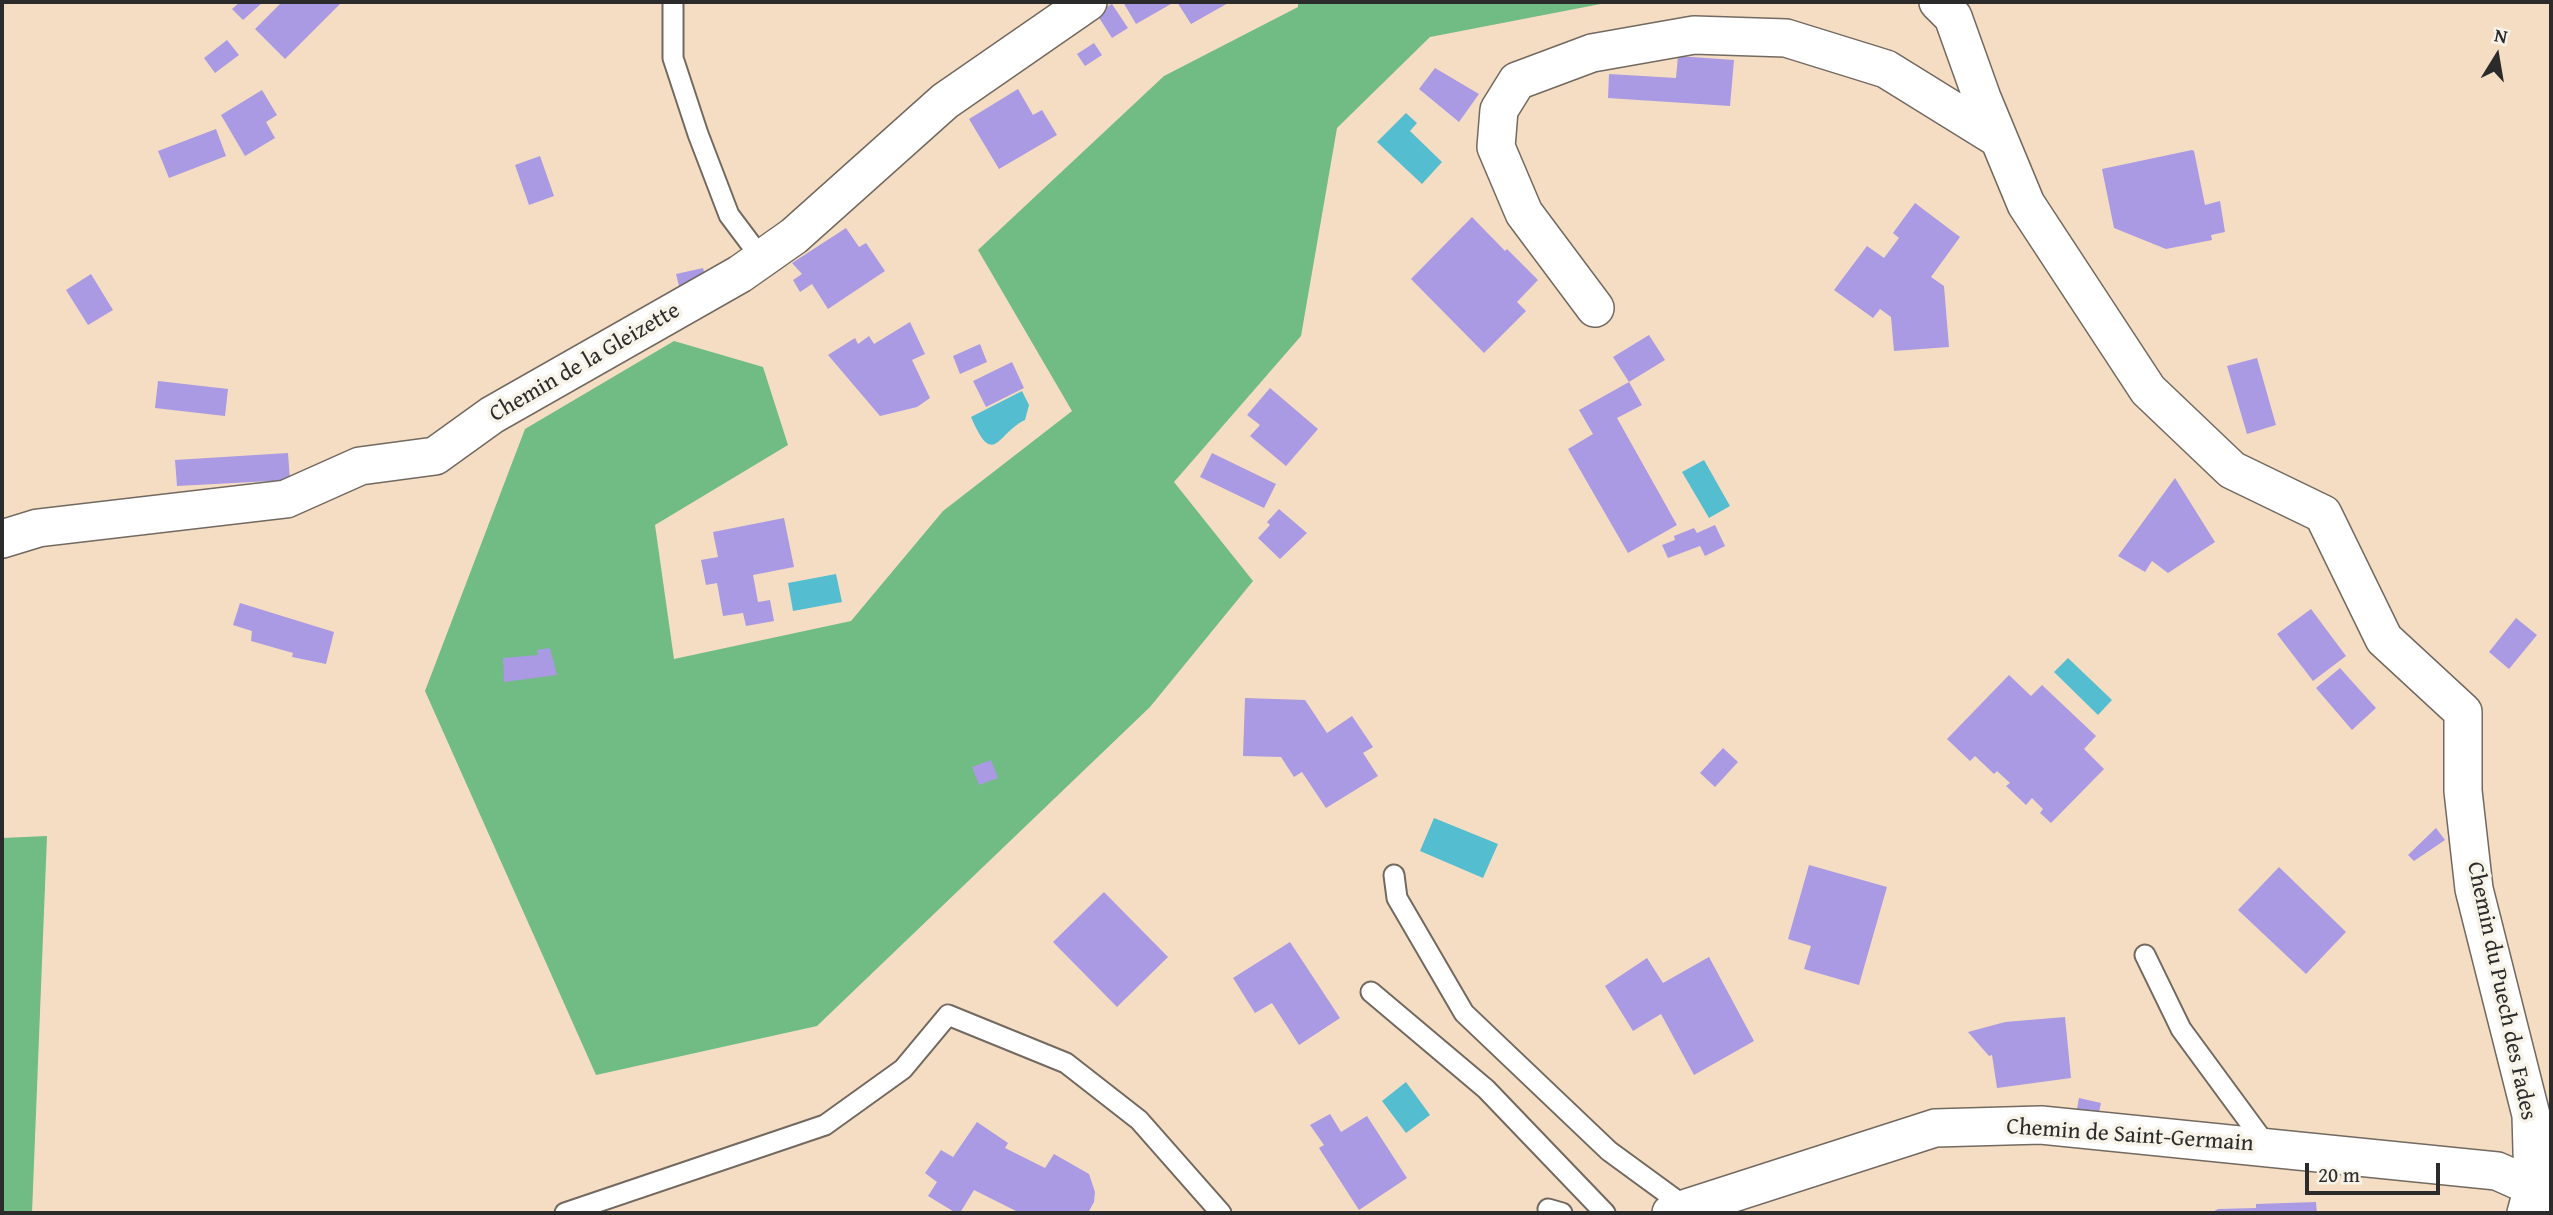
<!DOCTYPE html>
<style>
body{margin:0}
#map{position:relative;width:2553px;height:1215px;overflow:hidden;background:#f5ddc3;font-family:"Gentium Book Plus",serif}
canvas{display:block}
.frame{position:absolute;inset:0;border:4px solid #2b2b2b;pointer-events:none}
.north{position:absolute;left:2462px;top:21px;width:70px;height:70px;-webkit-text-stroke:5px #f7f3e8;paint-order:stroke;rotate:11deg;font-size:19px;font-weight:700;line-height:28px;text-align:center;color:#2b2b2b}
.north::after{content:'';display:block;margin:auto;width:24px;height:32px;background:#2b2b2b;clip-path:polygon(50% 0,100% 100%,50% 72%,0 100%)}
.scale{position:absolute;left:2305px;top:1163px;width:135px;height:32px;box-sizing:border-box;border:4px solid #2b2b2b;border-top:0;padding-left:9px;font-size:21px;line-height:24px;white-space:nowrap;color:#2b2b2b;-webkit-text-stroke:5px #f7f3e8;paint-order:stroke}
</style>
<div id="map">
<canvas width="2553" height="1215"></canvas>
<div class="frame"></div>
<div class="north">N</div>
<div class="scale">20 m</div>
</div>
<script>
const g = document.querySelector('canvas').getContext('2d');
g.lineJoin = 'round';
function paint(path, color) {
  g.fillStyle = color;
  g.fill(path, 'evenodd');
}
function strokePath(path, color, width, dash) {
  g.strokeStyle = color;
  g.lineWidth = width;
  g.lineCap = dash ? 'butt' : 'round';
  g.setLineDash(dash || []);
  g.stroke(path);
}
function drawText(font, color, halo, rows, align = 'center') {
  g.font = font + ' "Gentium Book Plus",serif';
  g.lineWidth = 7;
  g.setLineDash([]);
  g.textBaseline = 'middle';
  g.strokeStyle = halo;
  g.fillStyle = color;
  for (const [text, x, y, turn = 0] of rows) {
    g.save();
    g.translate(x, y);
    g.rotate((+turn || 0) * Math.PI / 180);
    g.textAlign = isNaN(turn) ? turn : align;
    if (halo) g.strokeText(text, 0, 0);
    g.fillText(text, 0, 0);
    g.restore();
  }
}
const forest = new Path2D(`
 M1298,2h313l-181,35 -93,91 -36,208 -127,146 79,99 -103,126 -333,319 -221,49 -171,-384 100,-262 149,-88 89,26 25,78 -133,80 19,134 177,-38 92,-110 129,-100 -94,-161 186,-174 134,-69z
 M47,836l-15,377h-30v-375z`);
const water = new Path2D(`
 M1406,113l11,10 -7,8 32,31 -20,22 -45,-42z
 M1022,391l7,14 -4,15c-28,13 -31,50 -54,-3z
 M1704,460l26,46 -21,12 -27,-46z
 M836,574l6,28 -49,9 -5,-28z
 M2068,658l44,42 -14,15 -44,-43z
 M1434,818l64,26 -15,34 -63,-27z
 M1406,1082l24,33 -24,18 -24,-32z`);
const building = new Path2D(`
 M240,2h23l-20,18 -11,-11z
 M282,2h60l-57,57 -30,-30z
 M1123,2h47l1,2 -35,20z
 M1177,2h53l-39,22z
 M1112,4l16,24 -16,10 -16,-25z
 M227,40l12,15 -24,18 -11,-15z
 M1094,43l8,12 -17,11 -8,-12z
 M1678,56l56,4 -4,46 -122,-8 1,-24 67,4z
 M1435,68l44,26 -20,28 -40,-33z
 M1018,89l15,26 9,-5 15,25 -58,34 -30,-50z
 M262,90l15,25 -11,7 9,16 -30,18 -24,-41z
 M216,129l10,27 -57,22 -11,-27z
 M2192,150l2,1 11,54 15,-4 5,31 -14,3 1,5 -46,9 -52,-21 -12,-59z
 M540,156l14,40 -25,9 -14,-40z
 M1915,203l45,34 -29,40 13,9 5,61 -55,4 -3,-34 -11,-8 -7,9 -39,-28 33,-44 17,12 15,-20 -6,-5z
 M1472,217l33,34 2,-2 31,31 -21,22 9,9 -42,42 -73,-74z
 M846,228l13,19 7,-4 19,28 -57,38 -16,-25 -12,8 -7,-12 9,-6 -10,-11z
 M703,268l4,16 -27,6 -4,-16z
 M91,274l22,36 -25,15 -22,-35z
 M910,322l15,32 -13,6 18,38 -13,9 -37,9 -52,-61 27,-17 3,6 11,-8 5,8z
 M1649,335l16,25 -36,22 -16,-25z
 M980,344l7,18 -27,12 -7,-18z
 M2257,358l19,67 -29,9 -20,-68z
 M1012,362l12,26 -38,19 -13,-26z
 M158,381l70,8 -3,27 -70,-8z
 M1629,382l13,23 -25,13 60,107 -49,28 -60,-104 25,-15 -14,-24z
 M1270,388l48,41 -32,37 -36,-30 10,-11 -13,-10z
 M288,453l2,27 -113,6 -2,-26z
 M1212,453l64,31 -12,24 -64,-31z
 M2175,478l40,64 -47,31 -16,-12 -7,11 -27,-16z
 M1279,509l28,24 -27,26 -22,-21 12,-13 -3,-3z
 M784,518l10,49 -41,8 5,27 12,-2 4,21 -28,5 -3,-13 -20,3 -6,-33 -11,2 -5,-25 17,-3 -5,-25z
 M1715,525l10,21 -20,10 -5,-10 -32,12 -6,-13 13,-5 -1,-4 20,-8 3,5z
 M240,603l94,29 -8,32 -34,-7 1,-4 -42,-12 1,-10 -19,-6z
 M2311,609l35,47 -33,25 -36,-47z
 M2516,618l21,17 -28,34 -20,-17z
 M550,648l7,27 -53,7 -1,-24 35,-3 -1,-5z
 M2340,668l36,40 -24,22 -36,-42z
 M2009,675l22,21 11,-11 54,51 -12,13 20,20 -53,54 -11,-10 3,-4 -11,-11 -6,7 -20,-19 4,-3 -13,-12 -3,3 -19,-18 -5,5 -23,-22z
 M1245,698l60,2 22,33 25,-17 21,31 -10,6 15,23 -52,32 -24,-36 -8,5 -13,-20 -38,-1z
 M1723,748l15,14 -23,25 -15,-14z
 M991,760l7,18 -19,7 -7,-18z
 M2436,828l9,12 -31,21 -6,-6z
 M1809,865l78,22 -28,98 -55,-16 7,-23 -23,-7z
 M2279,867l67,65 -40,42 -68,-64z
 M1104,892l64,65 -51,50 -64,-65z
 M1290,942l50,76 -41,27 -27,-42 -17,10 -22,-35z
 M1709,957l45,84 -60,34 -33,-61 -28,17 -28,-45 42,-28 16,25z
 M2065,1017l6,61 -74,10 -5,-33 -3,1 -21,-24 37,-10z
 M2079,1098l22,5 -2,9 -22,-3z
 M1330,1114l11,18 26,-16 40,62 -48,32 -40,-62 5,-3 -14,-20z
 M977,1122l31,21 -3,5 40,20 9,-14 35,20 6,18 -1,10 -6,11h-68l-46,-23 -14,23h-4l-28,-17 9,-14 -12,-9 16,-23 12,7z
 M2316,1202l1,11h-106l7,-4 38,-1v-4z`);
const service = new Path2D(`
 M673,2v56l25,76 31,81 33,44
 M1394,875l3,23 67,115 145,138 78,57
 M2145,955l36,74 86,117
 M1371,992l115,97 119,124
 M1548,1209l14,4
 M565,1213l260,-88 78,-56 45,-54 118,48 73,57 82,93`);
const minor = new Path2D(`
 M1938,2l15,15 29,81 44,106 122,186 84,80 91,44 61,125 79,73v79l11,98 57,226 2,72 -7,26
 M1595,308l-71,-95 -28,-66 3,-37 18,-29 75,-28 102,-18 92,3 100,31 113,70
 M2,539l36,-11 248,-29 74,-33 75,-10 57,-41 248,-141 54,-38 151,-135 143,-99
 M1671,1213l264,-85 106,-3 456,46 36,16 16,13`);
const streetNames = [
 ["Chemin de la Gleizette",585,363,-30],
 ["Chemin du Puech des Fades",2501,991,78],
 ["Chemin de Saint-Germain",2130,1136,4]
];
paint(forest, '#70bc84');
paint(water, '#54bdd0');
paint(building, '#a99ae3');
strokePath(service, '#726960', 23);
strokePath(minor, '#726960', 40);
strokePath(service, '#fff', 19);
strokePath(minor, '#fff', 37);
drawText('23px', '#2b2b2b', '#f7f3e8', streetNames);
</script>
